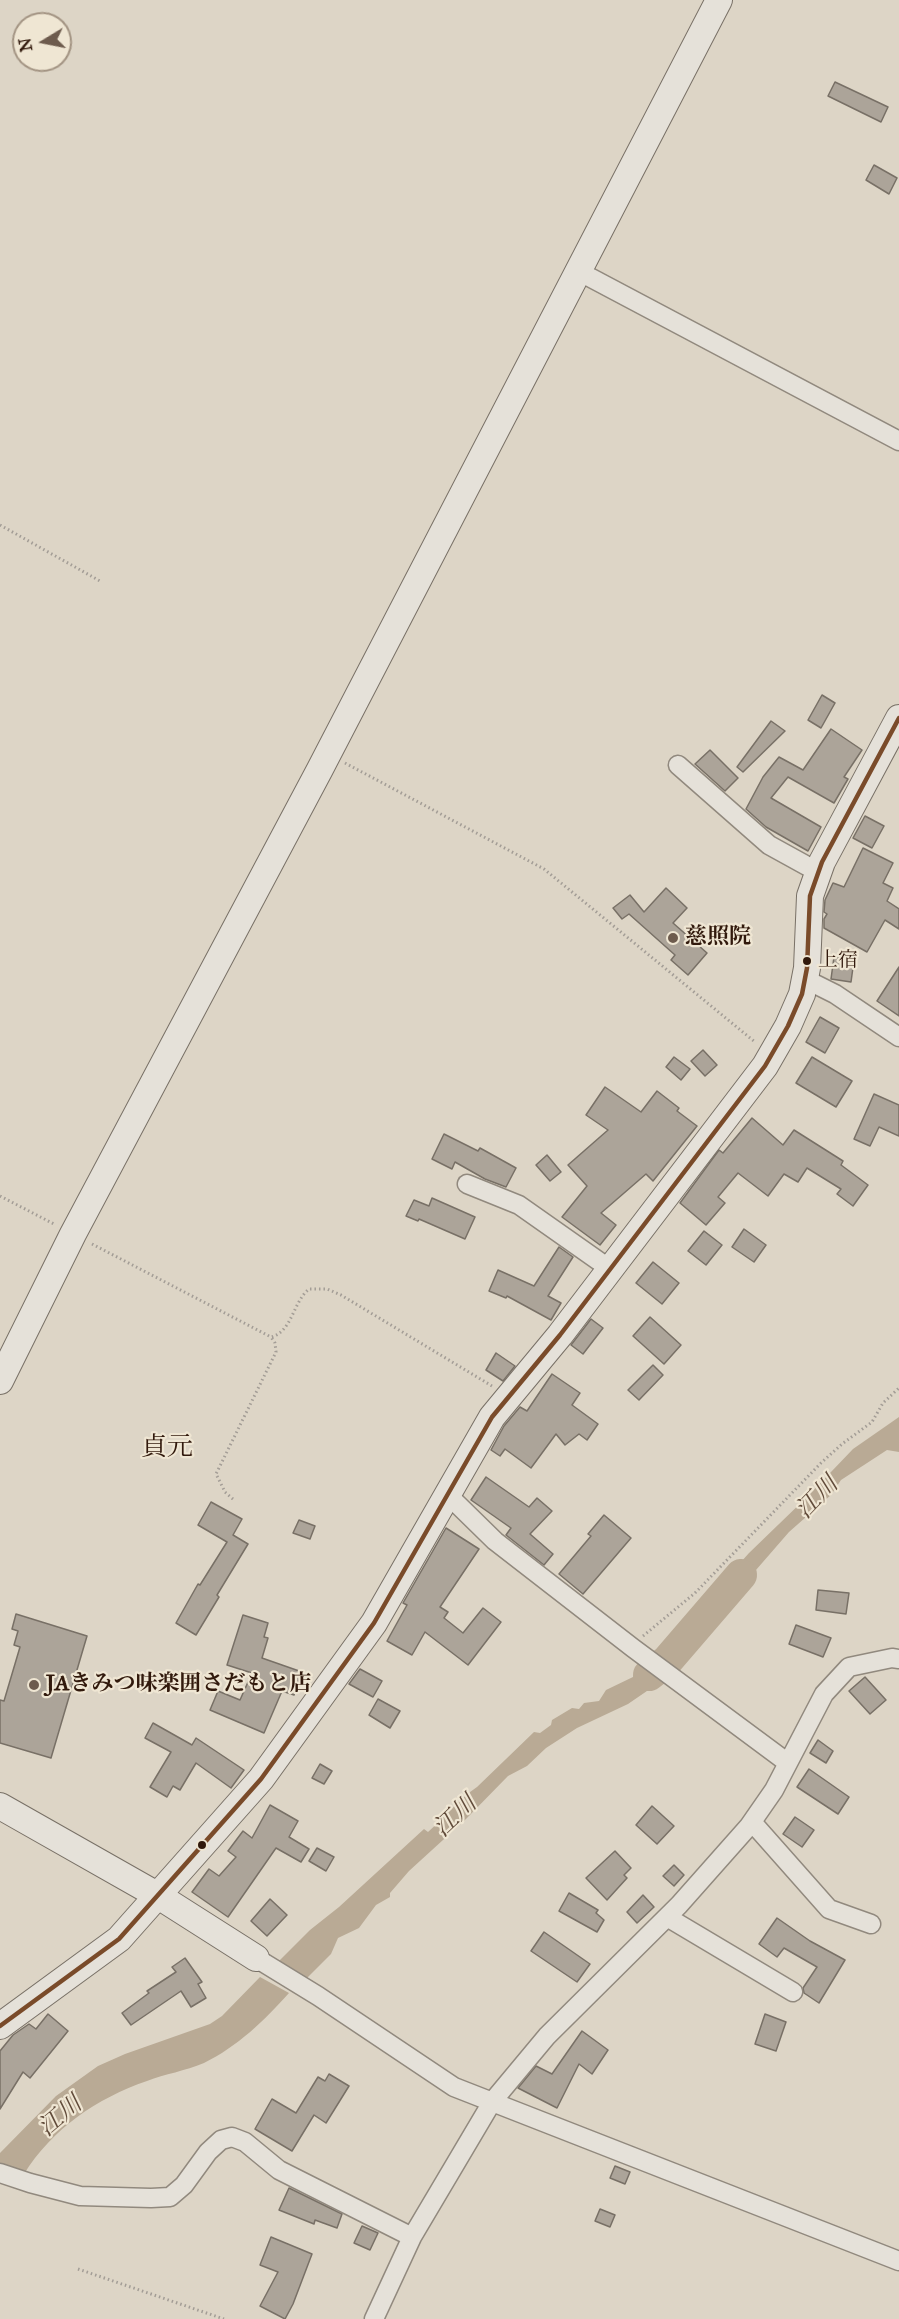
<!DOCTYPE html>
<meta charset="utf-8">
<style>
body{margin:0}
#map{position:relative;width:899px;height:2319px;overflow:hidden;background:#ddd5c6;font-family:"IM FELL Great Primer",serif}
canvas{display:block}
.north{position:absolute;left:12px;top:12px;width:60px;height:60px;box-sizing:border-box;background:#efe6d3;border:2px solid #a39483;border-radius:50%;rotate:260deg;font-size:16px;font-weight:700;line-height:24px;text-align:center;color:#31190c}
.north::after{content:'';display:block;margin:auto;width:21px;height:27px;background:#6d5b4d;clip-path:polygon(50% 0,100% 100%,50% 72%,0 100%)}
</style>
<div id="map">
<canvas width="899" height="2319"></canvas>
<div class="north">N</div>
</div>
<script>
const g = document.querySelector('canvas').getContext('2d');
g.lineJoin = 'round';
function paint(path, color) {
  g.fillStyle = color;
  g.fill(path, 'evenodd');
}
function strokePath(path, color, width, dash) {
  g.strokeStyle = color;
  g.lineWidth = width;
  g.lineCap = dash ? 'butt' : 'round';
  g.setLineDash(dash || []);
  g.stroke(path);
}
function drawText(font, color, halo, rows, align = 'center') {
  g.font = font + ' "IM FELL Great Primer","Noto Serif JP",serif';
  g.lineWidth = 4.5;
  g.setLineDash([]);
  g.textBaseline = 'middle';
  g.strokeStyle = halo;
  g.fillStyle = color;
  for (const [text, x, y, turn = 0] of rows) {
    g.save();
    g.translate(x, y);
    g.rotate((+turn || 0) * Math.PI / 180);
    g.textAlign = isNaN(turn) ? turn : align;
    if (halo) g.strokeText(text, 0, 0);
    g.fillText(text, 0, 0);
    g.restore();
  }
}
const water = new Path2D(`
 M899,1417v35l-12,-2 -46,30 -10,15 -42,37 -33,38 -12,9 -28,29h-5l-3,-9 41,-46 60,-58 44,-46z
 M674,1646l5,1 2,9 -11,13 -11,-9z
 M642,1664l21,16 -35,24 -51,24 -31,20 -19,18 -19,10 -42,43 -57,52 -19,22v4l-14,8 -17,23 -21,10 -7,16 -24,24 -29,-16 32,-32 29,-23 85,-78 4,3c17,-15 31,-33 49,-45l57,-55 6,1 11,-8 1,-5 20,-12 7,1 5,-6 15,-2 7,-11 27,-13z
 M260,1977l29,16c-24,27 -52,54 -85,70 -19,8 -39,11 -57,18 -50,17 -95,48 -123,93l-24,-9v-12l56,-57 42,-30 27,-12 85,-30 12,-8z`);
const river = new Path2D(`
 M649,1675l18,-14 74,-86`);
const building = new Path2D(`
 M835,82l53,25 -7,15 -53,-26z
 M874,165l23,13 -8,16 -23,-14z
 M822,695l13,8 -14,25 -13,-8z
 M771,721l14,10 -42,41 -6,-5z
 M831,729l31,21 -18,27 4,2 -14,24 -46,-26 -17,21 50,29 -13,24 -42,-24 -20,-18 17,-32 16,-20 24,13z
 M710,750l28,28 -13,13 -30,-27z
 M865,816l19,10 -12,22 -19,-10z
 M863,848l30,15 -10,20 10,5 -6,13 12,8v20l-14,-9 -18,32 -43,-24v-9l3,-5 -3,-2 1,-12 8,-17 11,4z
 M666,888l21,20 -14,15 34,30 -19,22 -17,-15 4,-5 -46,-41 -7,5 -9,-11 17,-13 14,17z
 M834,957l20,3 -3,22 -20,-3z
 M899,967v49l-22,-15z
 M820,1017l19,11 -14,25 -19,-11z
 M703,1050l14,15 -12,11 -14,-15z
 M674,1057l16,12 -9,11 -15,-13z
 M812,1057l40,24 -16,26 -40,-24z
 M605,1087l36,25 16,-21 22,17 -2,3 20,15 -44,55 -7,-7 -45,39 15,12 -16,20 -38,-28 25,-31 -19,-21 40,-35 -22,-15z
 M874,1094l25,11v31l-20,-9 -9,19 -16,-7z
 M752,1118l31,27 11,-15 49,31 -2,4 27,20 -15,21 -16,-12 4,-5 -34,-21 -9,14 -14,-8 -16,22 -30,-23 -20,24 7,6 -19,22 -26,-22 39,-53 4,3z
 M444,1134l34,17 2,-3 36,20 -10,19 -21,-8 -30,-17 -3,7 -20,-10z
 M547,1155l14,17 -11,9 -14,-16z
 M432,1198l43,19 -10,22 -46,-20 -1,2 -12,-5 8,-16 15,6z
 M744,1229l22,16 -12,17 -22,-15z
 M704,1231l18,14 -16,20 -18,-14z
 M559,1247l14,10 -25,39 13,7 -10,17 -44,-24 -1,2 -17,-7 9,-21 36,16z
 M653,1262l26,21 -17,21 -26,-21z
 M650,1317l31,28 -17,19 -31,-28z
 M591,1319l12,9 -20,26 -12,-9z
 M496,1353l19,13 -12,15 -17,-11z
 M653,1365l10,10 -24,25 -11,-10z
 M552,1374l28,19 -8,12 26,19 -11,16 -8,-6 -14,11 -9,-11 -25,34 -26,-19 -5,7 -9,-6 13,-24 16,-19 7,4z
 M486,1477l43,30 8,-9 15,13 -22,23 23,20 -9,11 -38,-30 5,-7 -40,-28z
 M211,1502l31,17 -9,16 15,9 -31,51 2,2 -23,38 -20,-12 22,-39 2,1 27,-43 -29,-17z
 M604,1515l27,23 -48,56 -24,-20 32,-38 -3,-2z
 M299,1520l16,6 -5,13 -17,-6z
 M446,1528l33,21 -39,58 8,5 -4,6 19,15 20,-25 18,14 -33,43 -43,-33 -13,23 -25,-14 20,-36 -4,-2z
 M818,1590l31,3 -3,21 -30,-4z
 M16,1614l71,22 -36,122 -51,-15v-43l4,1 16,-54 -6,-2 4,-14 -6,-2z
 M243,1615l25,8 -4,14 4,1 -6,20 40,14 -8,23 -12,-4 -18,42 -54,-23 8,-19 22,9 12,-27 -25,-8z
 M796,1625l35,13 -8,19 -34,-13z
 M360,1669l22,12 -9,16 -24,-13z
 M865,1677l21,23 -16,14 -21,-23z
 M378,1699l22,12 -10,17 -21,-13z
 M153,1723l39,22 4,-7 48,32 -13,18 -35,-25 -16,27 -7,-4 -6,11 -17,-10 21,-35 -26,-14z
 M818,1740l15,11 -7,12 -16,-10z
 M320,1764l12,7 -8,13 -12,-6z
 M809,1769l40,28 -11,17 -41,-27z
 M270,1805l28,16 -9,16 20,12 -8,13 -25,-14 -48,69 -36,-25 17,-23 10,7 17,-19 -8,-6 15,-20 9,7z
 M652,1806l22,20 -17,18 -21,-19z
 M795,1817l19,13 -12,17 -19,-13z
 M317,1848l17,9 -8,14 -17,-10z
 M615,1851l16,17 -7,7 3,3 -20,22 -21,-22z
 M674,1865l10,10 -10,11 -11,-10z
 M569,1893l29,17 -2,3 8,7 -7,12 -38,-21z
 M643,1895l11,12 -17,16 -10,-11z
 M270,1899l17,16 -20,21 -16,-15z
 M777,1918l33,23 35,19 -26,43 -15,-10 -1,-5 14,-21 -33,-19 -7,9 -18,-13z
 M544,1932l46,32 -13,18 -46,-31z
 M185,1958l17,24 -4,2 8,14 -15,9 -10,-16 -50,34 -9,-12 27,-20 -2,-2 29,-19 -4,-5z
 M48,2014l20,17 -38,47 -7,-6 -23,37v-58l13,-16 16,-11 7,5z
 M765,2014l21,8 -10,29 -21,-7z
 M582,2031l26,19 -16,24 -13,-10 -22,44 -39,-20 18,-22 16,8z
 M329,2074l20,12 -23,37 -12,-8 -22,36 -37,-22 17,-30 24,14 22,-36 7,4z
 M615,2166l15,6 -5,12 -15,-6z
 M289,2188l53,26 -5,14 -22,-8 -1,4 -35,-14z
 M600,2209l15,6 -5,12 -15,-6z
 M362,2226l16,7 -8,17 -16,-7z
 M271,2237l41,17 -19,50 -8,15 -25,-13 18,-34 -18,-7z`);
const path = new Path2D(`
 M0,525l100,56
 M345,763l199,106 211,173
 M0,1196l54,28
 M92,1244l179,93c21,-5 22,-35 38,-48h18l14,6 151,91
 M233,1499l-8,-7 -9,-18 60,-122 -1,-9 -4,-6
 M643,1636l52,-43 126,-130 21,-19 30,-22 11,-19 16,-15
 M78,2269l146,50`);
const street = new Path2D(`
 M578,271l321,170
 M678,765l91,80 49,27
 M805,979l30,15 64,43
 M467,1184l52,21 91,64
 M448,1495l47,46 138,107 155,115
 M752,1822l77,87 42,15
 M667,1917l126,75
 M256,1958l62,38 136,91 445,174
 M0,2173l30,10 50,13 71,2 19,-1 14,-12 24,-33 13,-12 11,-3 13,5 34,28 133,67
 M374,2319l38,-82 80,-135 55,-66 132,-131 70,-79 25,-36 50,-96 25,-27 43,-9 7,1`);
const secondary = new Path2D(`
 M0,1381l73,-147 246,-463 400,-771
 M0,1806l157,89 99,63
 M0,2026l119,-87 142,-160 113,-156 118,-206 68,-82 205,-269 23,-40 14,-32 5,-26 3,-72 12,-34 77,-144`);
const bus1 = new Path2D(`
 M0,2026l119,-87 142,-160 113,-156 118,-206 68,-82 205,-269 23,-40 14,-32 5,-26 3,-72 12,-34 77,-144`);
const markers = [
 [673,938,6,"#6d5b4d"],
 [807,961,5,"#31190c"],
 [34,1685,6,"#6d5b4d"],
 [202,1845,5,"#31190c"]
];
const busNames = [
 ["上宿",818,961]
];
const poiNames = [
 ["慈照院",685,938],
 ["JAきみつ味楽囲さだもと店",46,1685]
];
const waterNames = [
 ["江川",818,1498,-46],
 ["江川",456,1817,-43],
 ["江川",61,2117,-40]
];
const quarterNames = [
 ["貞元",167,1449]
];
paint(water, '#b9aa95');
strokePath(river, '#b9aa95', 32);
paint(building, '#aca499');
strokePath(building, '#787066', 1.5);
strokePath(street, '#91897e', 21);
strokePath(secondary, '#787066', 28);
strokePath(path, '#a39d96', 3, [1.5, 3]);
strokePath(street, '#e5e1d9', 18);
strokePath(secondary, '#e5e1d9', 26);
strokePath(bus1, '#7a4b2a', 4.5);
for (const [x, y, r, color] of markers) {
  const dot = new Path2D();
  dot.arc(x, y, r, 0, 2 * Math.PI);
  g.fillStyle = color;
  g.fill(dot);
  strokePath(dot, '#efe6d3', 2);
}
drawText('20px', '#31190c', '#efe6d3', busNames, 'left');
drawText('bold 22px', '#31190c', '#efe6d3', poiNames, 'left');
drawText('italic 24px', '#614b3a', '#efe6d3', waterNames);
drawText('26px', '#31190c', '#efe6d3', quarterNames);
</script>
